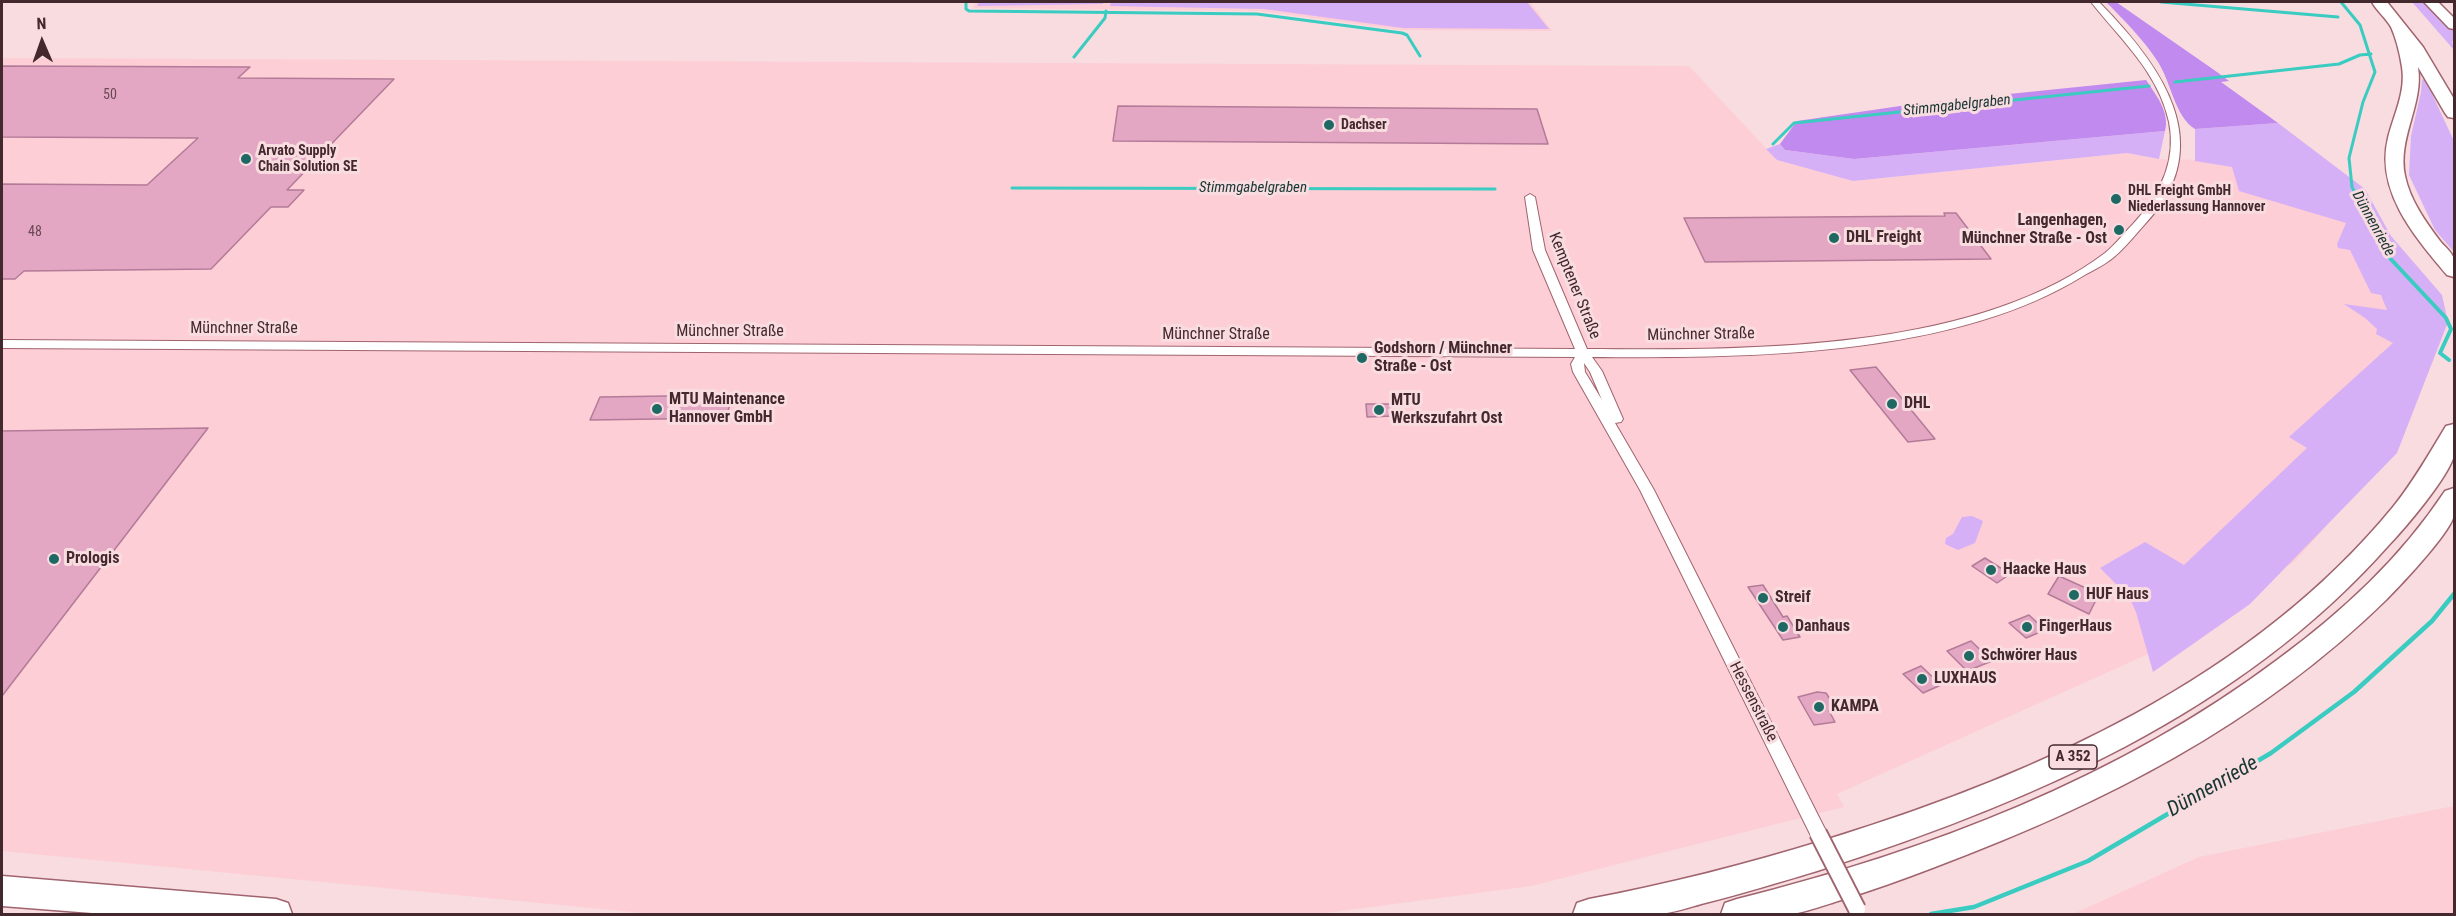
<!DOCTYPE html>
<meta charset="utf-8">
<style>
body{margin:0}
#map{position:relative;width:2456px;height:916px;overflow:hidden;background:#f8dce0;font-family:"Roboto Condensed",sans-serif}
canvas{display:block}
.frame{position:absolute;inset:0;border:3px solid #43292e;pointer-events:none}
.north{position:absolute;left:12px;top:12px;width:60px;height:60px;-webkit-text-stroke:4px #f8dce0;paint-order:stroke;rotate:358deg;font-size:16px;font-weight:700;line-height:24px;text-align:center;color:#43292e}
.north::after{content:'';display:block;margin:auto;width:21px;height:27px;background:#43292e;clip-path:polygon(50% 0,100% 100%,50% 72%,0 100%)}
</style>
<div id="map">
<canvas width="2456" height="916"></canvas>
<div class="frame"></div>
<div class="north">N</div>
</div>
<script>
const g = document.querySelector('canvas').getContext('2d');
g.lineJoin = 'round';
function paint(path, color) {
  g.fillStyle = color;
  g.fill(path, 'evenodd');
}
function strokePath(path, color, width, dash) {
  g.strokeStyle = color;
  g.lineWidth = width;
  g.lineCap = dash ? 'butt' : 'round';
  g.setLineDash(dash || []);
  g.stroke(path);
}
function drawText(font, color, halo, rows, align = 'center') {
  g.font = font + ' "Roboto Condensed",sans-serif';
  g.lineWidth = 6;
  g.setLineDash([]);
  g.textBaseline = 'middle';
  g.strokeStyle = halo;
  g.fillStyle = color;
  for (const [text, x, y, turn = 0] of rows) {
    g.save();
    g.translate(x, y);
    g.rotate((+turn || 0) * Math.PI / 180);
    g.textAlign = isNaN(turn) ? turn : align;
    if (halo) g.strokeText(text, 0, 0);
    g.fillText(text, 0, 0);
    g.restore();
  }
}
const built = new Path2D(`
 M975,2h555l22,29 -150,-1 -142,-19 -287,-3z
 M2,58l1687,8 88,94 76,21 274,-28 32,6 42,1 140,26 103,133 -52,134 -97,108 -118,80 -340,153 7,13 -313,79 -213,28h-665l-651,-63z
 M2454,806v108h-381l126,-57z`);
const green = new Path2D(`
 M979,2h124v2l-126,2z
 M1111,2h416l22,27 -146,-1 -139,-19 -154,-3z
 M2412,2h14l28,28v11h-2l2,9z
 M2422,79l4,2 28,60v111l-19,-22 -26,-55 2,-39 10,-44z
 M2278,123l87,66 26,47 51,59 6,27 -51,131 -147,151 -97,68 -17,-60 -7,-15 -29,-29 45,-26 39,23 123,-117 -18,-11 104,-94 -17,-9 1,-5 -12,-11 -21,-14 43,6 -6,-15 -10,-2 -21,-43 -12,-2 -1,-4 9,-21 -107,-32 -7,-24 -37,-6v-32z
 M2165,131l-6,28 -32,-6 -274,28 -76,-21 -11,-11 14,-5 5,6 69,9z
 M1972,516l11,5 -8,22 -17,7 -13,-6 1,-6 7,-4 9,-17z`);
const forest = new Path2D(`
 M2106,2h10l101,70 12,9 -8,1 57,41 -83,6c-20,-12 -24,-47 -37,-67 -15,-23 -33,-41 -52,-60z
 M2146,80c10,15 24,32 19,51l-311,28 -69,-9 -5,-6 17,-23 124,-18z`);
const streamFar2 = new Path2D(`
 M966,2v7l3,2 288,3 145,19 5,2 13,21
 M2161,2l177,15
 M2341,2l19,23 15,47 -12,30 -14,56 3,29 24,46
 M1074,57l31,-39 1,-7
 M2175,82l164,-18 21,-9 11,-1
 M1773,144l21,-21 355,-37
 M1012,188l483,1`);
const streamFar1 = new Path2D(`
 M2375,232l12,23 59,63 5,11 -11,24 9,7`);
const stream = new Path2D(`
 M1931,914l43,-7 114,-46 183,-108 83,-61 78,-71 22,-27`);
const building = new Path2D(`
 M2,66l248,1 -12,11 156,1 -107,111h17l-16,17h-17l-60,62 -187,2 -9,8h-13v-95l145,1 51,-47 -196,-1z
 M1118,106l419,3 11,35 -435,-3z
 M1944,213h12l35,46 -286,3 -21,-44 261,-2z
 M1876,367l59,72 -27,3 -58,-72z
 M734,395l-9,23 -135,2 10,-23z
 M1366,404h25l3,12 -27,1z
 M208,428l-206,268v-265z
 M1985,558l25,16 -13,9 -25,-17z
 M2059,576l40,18 -10,20 -41,-20z
 M1763,585l20,32 4,-1 13,21 -17,3 -35,-53z
 M2029,615l16,15 -19,8 -17,-15z
 M1971,641l21,20 -25,10 -20,-20z
 M1921,666l20,19 -18,8 -20,-19z
 M1817,692l9,1 11,17 -8,1 6,11 -21,3 -16,-28z`);
const minor = new Path2D(`
 M2091,2h8c62,63 121,143 46,222 -10,11 -20,24 -31,33 -9,8 -21,13 -31,19 -132,82 -339,82 -491,81l10,14 21,48 -2,3 -6,1 39,67 173,343 -3,5 -6,3 -6,-3 -172,-348 -67,-118 -2,-8 4,-7 -1573,-9v-8l1573,9 -42,-99 -8,-53 5,-3 5,3 10,53 42,99c159,1 386,4 518,-96 10,-8 19,-20 28,-29 26,-28 44,-62 36,-102 -11,-50 -48,-82 -78,-120zM1584,363l6,9 12,28 -17,-28z`);
const trunk = new Path2D(`
 M2424,2h14l16,16v11l-5,-1z`);
const motorway = new Path2D(`
 M2372,2h15l36,45 31,52v19l-6,-1 -3,-4 -27,-46c6,37 -21,71 -13,109 5,24 20,45 35,65 4,5 12,11 14,18 2,4 0,13 0,18l-7,-2c-32,-38 -72,-84 -59,-137 6,-24 18,-46 14,-71 -2,-13 -6,-29 -11,-40 -5,-9 -15,-17 -19,-25z
 M2454,424c1,9 2,23 0,32 -8,24 -47,70 -66,90 -149,168 -361,258 -571,325 -37,11 -75,23 -112,32 -15,4 -32,10 -47,11 -28,2 -57,0 -85,0l4,-11 12,-4c80,-15 158,-35 236,-59 209,-64 426,-160 568,-333 21,-26 36,-53 53,-81z
 M2454,488c1,7 2,20 0,27 -3,17 -53,70 -67,84 -130,127 -284,205 -452,268 -31,12 -62,23 -94,33 -16,5 -32,11 -48,14 -22,2 -49,0 -72,0l4,-11 12,-4c191,-48 381,-120 540,-239 65,-48 123,-101 168,-169z
 M2,876l274,23 12,4 4,11h-187l-103,-8z`);
const minorBridge = new Path2D(`
 M1818,833l39,76`);
const markers = [
 [1329,125,6,"#1e6964"],
 [246,159,6,"#1e6964"],
 [2116,199,6,"#1e6964"],
 [2119,230,6,"#1e6964"],
 [1834,238,6,"#1e6964"],
 [1362,358,6,"#1e6964"],
 [1892,404,6,"#1e6964"],
 [657,409,6,"#1e6964"],
 [1379,410,6,"#1e6964"],
 [54,559,6,"#1e6964"],
 [1991,570,6,"#1e6964"],
 [2074,595,6,"#1e6964"],
 [1763,598,6,"#1e6964"],
 [1783,627,6,"#1e6964"],
 [2027,627,6,"#1e6964"],
 [1969,656,6,"#1e6964"],
 [1922,679,6,"#1e6964"],
 [1819,707,6,"#1e6964"]
];
const numberNames = [
 ["50",110,95],
 ["48",35,232]
];
const farPoinames = [
 ["Dachser",1341,125],
 ["Arvato Supply",258,151],
 ["Chain Solution SE",258,167],
 ["DHL Freight GmbH",2128,191],
 ["Niederlassung Hannover",2128,207]
];
const farWaternames = [
 ["Stimmgabelgraben",1957,106,-6],
 ["Stimmgabelgraben",1253,188],
 ["Dünnenriede",2373,224,61]
];
const shields = [
 [2073,757,48]
];
const shieldNames = [
 ["A 352",2073,757]
];
const poiNames = [
 ["Langenhagen,",2107,221,"right"],
 ["Münchner Straße - Ost",2107,239,"right"],
 ["DHL Freight",1846,238],
 ["Godshorn / Münchner",1374,349],
 ["Straße - Ost",1374,367],
 ["MTU Maintenance",669,400],
 ["Hannover GmbH",669,418],
 ["MTU",1391,401],
 ["Werkszufahrt Ost",1391,419],
 ["DHL",1904,404],
 ["Prologis",66,559],
 ["Haacke Haus",2003,570],
 ["HUF Haus",2086,595],
 ["Streif",1775,598],
 ["Danhaus",1795,627],
 ["FingerHaus",2039,627],
 ["Schwörer Haus",1981,656],
 ["LUXHAUS",1934,679],
 ["KAMPA",1831,707]
];
const streetNames = [
 ["Kemptener Straße",1574,286,68],
 ["Münchner Straße",244,329],
 ["Münchner Straße",730,332],
 ["Münchner Straße",1216,335],
 ["Münchner Straße",1701,335,-1],
 ["Hessenstraße",1753,702,63]
];
const nearWaternames = [
 ["Dünnenriede",2213,787,-30]
];
paint(built, '#fdced5');
paint(green, '#d5b0f7');
paint(forest, '#c08aee');
strokePath(streamFar2, '#3acbc1', 3);
strokePath(streamFar1, '#3acbc1', 4);
strokePath(stream, '#3acbc1', 4.5);
paint(building, '#e3a7c4');
strokePath(building, '#b37b97', 1.5);
strokePath(minor, '#a0646e', 2);
strokePath(trunk, '#a0646e', 3);
strokePath(motorway, '#a0646e', 3);
paint(minor, '#fff');
paint(trunk, '#fff');
paint(motorway, '#fff');
strokePath(minorBridge, '#a0646e', 20, []);
strokePath(minorBridge, '#fff', 16);
for (const [x, y, r, color] of markers) {
  const dot = new Path2D();
  dot.arc(x, y, r, 0, 2 * Math.PI);
  g.fillStyle = color;
  g.fill(dot);
  strokePath(dot, '#f8dce0', 2);
}
drawText('14px', '#6b4854', null, numberNames);
drawText('bold 14px', '#43292e', '#f8dce0', farPoinames, 'left');
drawText('italic 15px', '#183633', '#f8dce0', farWaternames);
for (const [x, y, w] of shields) {
  const box = new Path2D();
  box.roundRect(x - w / 2, y - 12, w, 24, 4.5);
  g.fillStyle = '#f8dce0';
  g.fill(box);
  strokePath(box, '#43292e', 1.5);
}
drawText('bold 15px', '#43292e', null, shieldNames);
drawText('bold 16px', '#43292e', '#f8dce0', poiNames, 'left');
drawText('16px', '#43292e', '#f8dce0', streetNames);
drawText('italic 21px', '#183633', '#f8dce0', nearWaternames);
</script>
